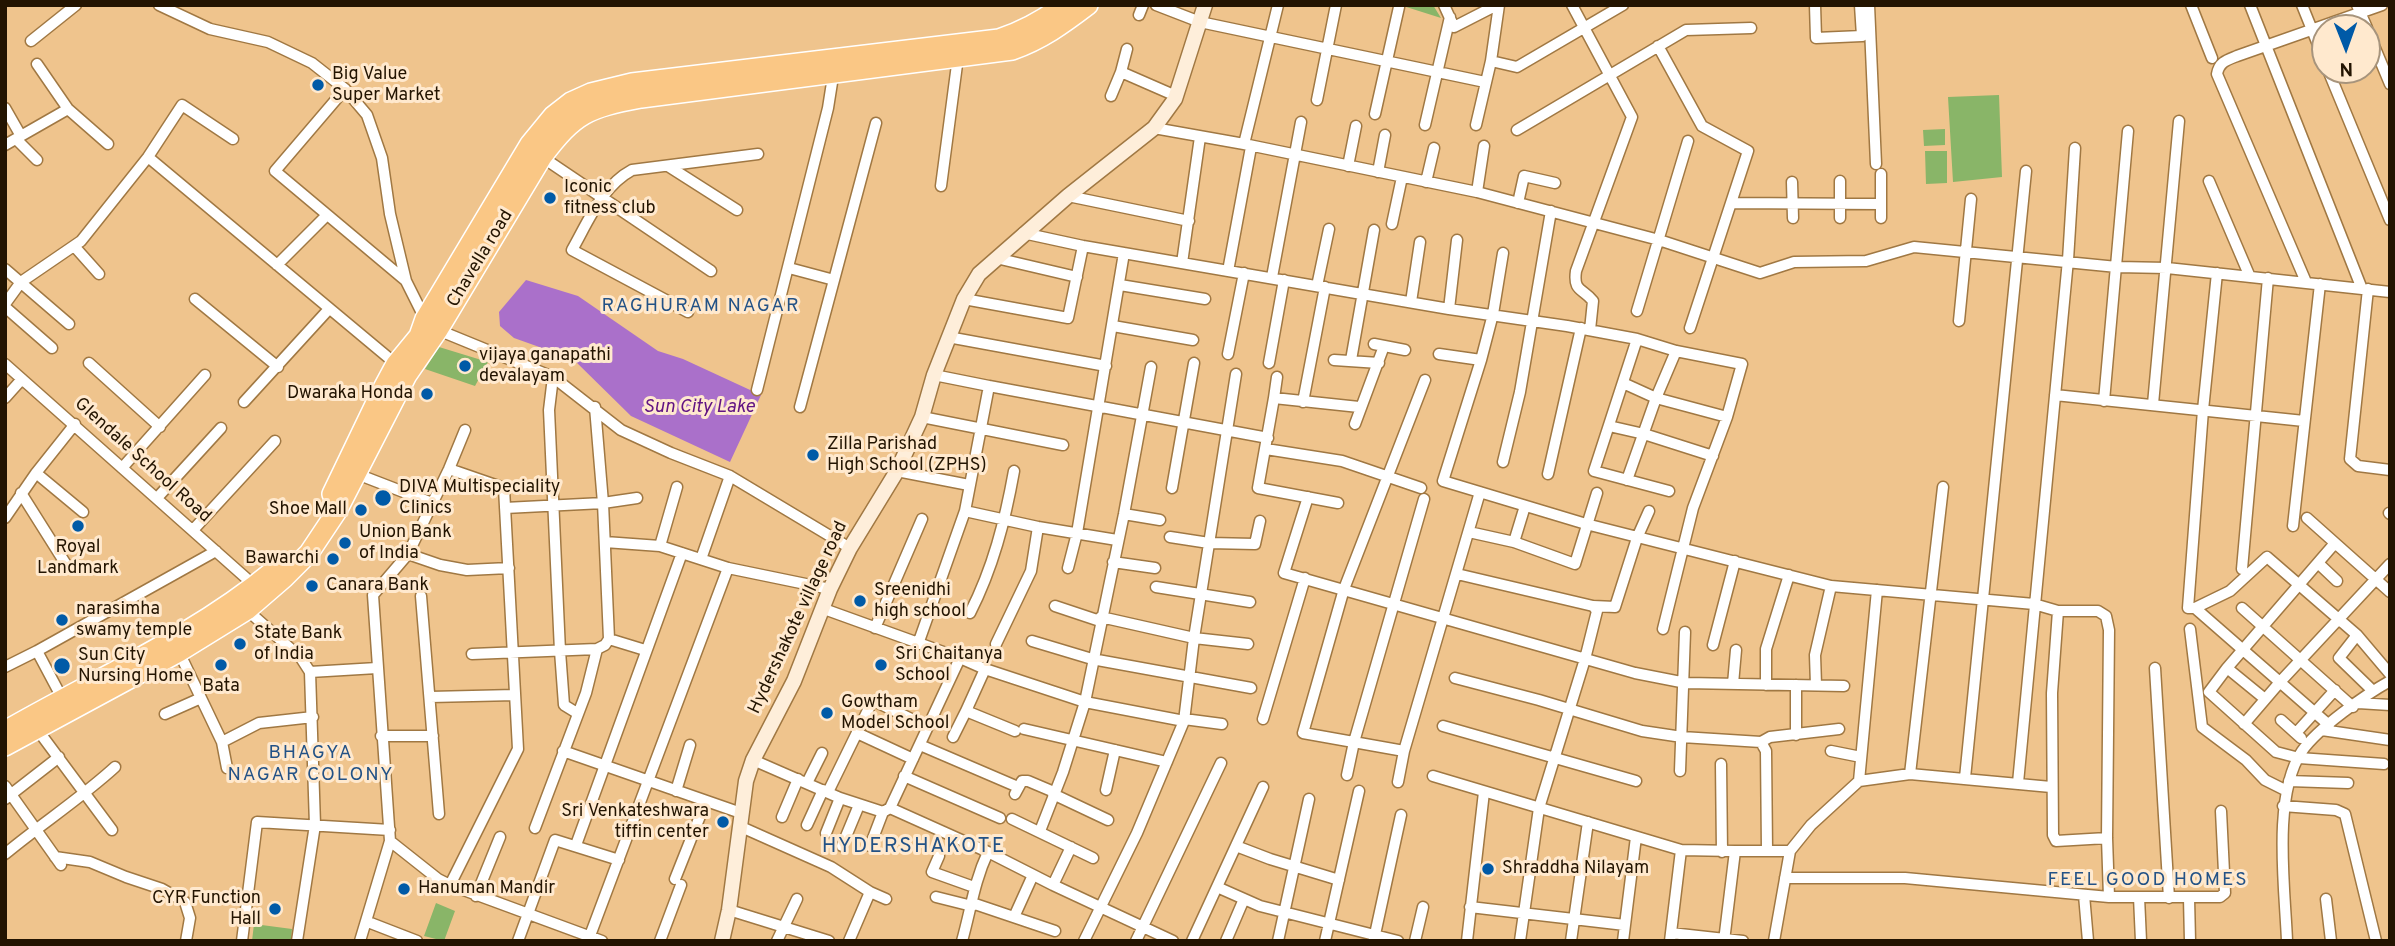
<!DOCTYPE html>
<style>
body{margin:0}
#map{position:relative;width:2395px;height:946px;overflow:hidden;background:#efc48d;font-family:Overpass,sans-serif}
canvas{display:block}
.frame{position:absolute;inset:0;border:7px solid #231401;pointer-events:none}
.north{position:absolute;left:2311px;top:14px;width:70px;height:70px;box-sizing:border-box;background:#ffe9ce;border:2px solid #a7947c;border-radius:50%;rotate:179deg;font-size:19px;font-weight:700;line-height:28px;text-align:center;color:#231401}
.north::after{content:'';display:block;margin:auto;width:24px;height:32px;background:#005aa7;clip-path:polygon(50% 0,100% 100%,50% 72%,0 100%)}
</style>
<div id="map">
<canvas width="2395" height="946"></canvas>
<div class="frame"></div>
<div class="north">N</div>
</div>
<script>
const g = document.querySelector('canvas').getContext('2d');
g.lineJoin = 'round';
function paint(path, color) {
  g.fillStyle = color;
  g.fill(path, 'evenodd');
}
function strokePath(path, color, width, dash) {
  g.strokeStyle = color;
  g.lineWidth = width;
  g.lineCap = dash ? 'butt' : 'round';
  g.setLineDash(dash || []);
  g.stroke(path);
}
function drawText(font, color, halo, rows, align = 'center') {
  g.font = font + ' Overpass,sans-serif';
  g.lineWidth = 6;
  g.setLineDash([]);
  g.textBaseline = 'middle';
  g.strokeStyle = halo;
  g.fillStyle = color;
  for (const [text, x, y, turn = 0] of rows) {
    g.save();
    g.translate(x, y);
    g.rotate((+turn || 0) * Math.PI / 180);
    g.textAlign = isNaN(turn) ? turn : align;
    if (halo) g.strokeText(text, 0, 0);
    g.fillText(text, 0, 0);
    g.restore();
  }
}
const green = new Path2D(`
 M1400,5h33l8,13z
 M1999,95l3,82 -49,5 -5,-85z
 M1945,129v16l-21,1 -1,-16z
 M1925,151h22v32l-21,1z
 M439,347l49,15 -13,24 -50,-17z
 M436,903l19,8 -11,30 -20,-5z
 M254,924l38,5 -1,12h-39z`);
const water = new Path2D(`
 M526,280l52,16 80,55 25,8 78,36 -31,67 -99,-46 -58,-57 -59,-21 -14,-12 -1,-14z`);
const street = new Path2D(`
 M159,5l51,24 58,13 44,21 33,26 22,26 15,43 8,56 16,67 19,38
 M1156,5l44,17 285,60
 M1444,5l10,22 43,-22
 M1572,5l60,112 -56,154c-3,21 7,17 17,30l-3,29
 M1815,5l1,33 46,-2 -2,-31
 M1869,5l7,159
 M2191,5l21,53
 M2250,5l112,284
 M2302,5l23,57
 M2357,5l10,23
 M1139,15l4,-10
 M2367,29l23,55
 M31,41l45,-36
 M1658,46l44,80 46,25 -58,177
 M1491,61l26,6 106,-62
 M37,64l31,45 40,35
 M2328,70l62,150
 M1121,72l6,-23
 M345,89l-70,82 130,109
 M1111,96l10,-24 55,24
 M1317,100l19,-95
 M5,108l16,28
 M1375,114l24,-107
 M1425,125l25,-108
 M1476,125l15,-64 8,-56
 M1154,128l90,16 233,48 182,48 101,33 34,-11 72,-1 48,-14 203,20 50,1 223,24
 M1517,130l169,-100 65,-2
 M16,139l21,21
 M1244,144l34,-139
 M5,145l63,-36
 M148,157l248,207
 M542,157l169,114
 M668,166l69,44
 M1348,166l8,-40
 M1378,172l7,-37
 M1840,181v37
 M2209,181l41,96
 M1426,182l8,-34
 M1792,182l1,36
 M941,186l17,-129
 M1477,192l7,-46
 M1068,196l121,25
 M1518,203l6,-27 31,7
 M1732,203l149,1v-30
 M1881,204v14
 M1392,224l10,-47
 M1023,233l60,13 366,63 118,17 70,13 39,12 66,13 -15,53 -34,91 -30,121
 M74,246l25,28
 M1503,253l-10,61 -12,46 -38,121 143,43 245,62 203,18 24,7h40l8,5 3,14 -2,208 2,59
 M996,258l81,19
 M1182,263l18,-126
 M277,265l49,-49
 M789,268l45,12 -34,127
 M5,269l64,55
 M1228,271l23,-124
 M2217,273l-14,137 -15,198h7l35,-17 37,-34 90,78 33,39
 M1272,277l29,-155
 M834,280l42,-157
 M2306,282l-89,-208c2,-12 10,-14 20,-18l145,-51
 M1120,285l85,14
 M1317,286l12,-57
 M2368,289l-18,170 8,7 32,4
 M195,299l83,68
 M964,299l104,19 15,-72
 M1411,302l9,-60
 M5,304l16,-22 60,-41 67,-84 34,-52 51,34
 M5,307l47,41
 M1449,309l8,-69
 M1637,311l51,-170
 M688,312l-116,-62c16,-28 30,-64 60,-80l126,-16
 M1959,321l12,-122
 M1113,326l80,14
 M438,330l115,47 68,53 50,23 59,23 120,72
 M948,337l158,29
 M1637,339l-43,132 75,20
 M1374,344l31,6
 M1228,354l16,-81
 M1439,354l42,6
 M1334,360l45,3
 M1351,360l23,-130
 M89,363l71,64
 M1269,363l15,-83
 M5,364l250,222
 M934,375l55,11
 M553,377l-4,33 11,241 4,54 13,8
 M1623,383l33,15 71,19
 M757,390l71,-282 6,-38
 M2055,395l249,26
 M5,398l17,-19
 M1274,398l3,-21
 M2104,401l24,-270
 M244,402l85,-93
 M1303,402l22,-115
 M2153,404l26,-283
 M922,417l141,28
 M1355,424l29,-78
 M1609,426l35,8 69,22
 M1266,449l76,12 79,27
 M1503,462l17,-70 31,-181
 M122,468l83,-93
 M449,469l55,19 14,261 -68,136
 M897,471l72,14
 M36,473l47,39
 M357,474l75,29
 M1548,474l33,-146
 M1627,480l29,-82 20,-47
 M1172,488l22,-125
 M21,493l46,73
 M1308,497l-24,76 351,100 51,10 158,3
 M157,498l64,-70
 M1338,503l-80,-15 16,-90 85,9
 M505,508l98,-5 34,-5
 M965,511l73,16 79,13
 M2389,513l1,1
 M1124,514l36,6
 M5,518l31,-45 39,-49
 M2307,518l83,74
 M2293,526l27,-242
 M193,530l82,-89
 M1469,532l45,10 61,22 22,-71
 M1170,537l39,6 46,1 5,-23
 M605,542l55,4 68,22 102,21
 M1514,542l11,-36
 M2335,543l-108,125 -18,24 67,60 23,6 85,6
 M660,546l17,-59
 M408,554l32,11 27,5 42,-2
 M701,559l29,-83
 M1113,562l42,6
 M2318,563l19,18
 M1068,568l9,-35 47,-280
 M2242,569l26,-291
 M1457,574l136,32 4,5 -12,48 -46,149 -19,133
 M1156,587l94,15
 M421,596l18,218
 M1055,606l45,15
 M1593,606l22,1 22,-69 12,-27
 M2195,608l134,117
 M2242,608l111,99
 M824,609l136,49 25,11 100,33 99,19
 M247,610l54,48 9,14 5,153 -18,116
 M2058,611l-6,82 1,142 3,6 51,-3
 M970,613c23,-45 35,-92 44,-142
 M1101,617l93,21 54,6
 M875,628l47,-109
 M2190,629l12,98 44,33 19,20 22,11
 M2357,635l-18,23 34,33
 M609,639l36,11
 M1032,641l60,18 159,29
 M918,644l47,-133 24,-125 279,52
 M996,644l35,-73 7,-44
 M1713,645l22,-84
 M37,651l179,-100
 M179,652l43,90 5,26
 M472,654l125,-5 8,-4 4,-6 -6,-136 -8,-96
 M5,667l32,-16 25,47
 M2155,668l14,230
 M2227,668l38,31
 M310,672l67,-4
 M1455,678l84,22 103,31 40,6 79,5 5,9 1,99
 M1733,684l3,-34
 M1766,685v-36l23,-74
 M1796,685v50
 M1816,685l-1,-30 16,-69
 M430,697l85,-2
 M874,701l54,26
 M2358,703l32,2
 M966,711l19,-42
 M165,714l36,-16
 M1184,719l38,5
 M1263,719l42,-141
 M2281,720l20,18
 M2244,724l36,-42 110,-118
 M1443,726l193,55
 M37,729l75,101
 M1024,729l143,33
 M2322,730l68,10
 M857,733l56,26
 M2296,733l39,-43
 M381,736h52
 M953,737l13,-26 49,20
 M222,742l37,-19 54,-6
 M1761,742l9,-5 69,-8
 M920,745l98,42
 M563,751l178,62
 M1404,751l-101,-18 41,-144 81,-209
 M1831,751l30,6
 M753,760l87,38 43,14
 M1721,764l1,88
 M1680,771l5,-139
 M1910,774l33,-287
 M1347,775l7,-33 70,-243
 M904,776l96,42
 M1433,776l248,74 54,1 -11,90
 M1965,778l61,-607
 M1859,781l18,-191
 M2289,781l59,2
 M1398,782l6,-31 76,-259
 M807,783l15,-30
 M2018,783l50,-523 7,-112
 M5,786l56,79
 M1106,790l9,-40
 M676,791l14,-46
 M828,792l41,-84
 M1015,794l7,-13h6l26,11
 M1053,794l55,26
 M5,799l54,-42
 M2283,806l53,4 9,4 31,127
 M890,808l98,44 65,33 120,56
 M782,817l16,-38
 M1012,819l81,39
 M807,825l16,-35
 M739,826l92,41 39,25 -21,49
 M535,828l51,-135 11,-44
 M1040,831l23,-59 22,-70 39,-188 27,-147
 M826,833l14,-35
 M390,841l48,38 12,6 152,56
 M576,845l106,-292
 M842,846l17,-41
 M870,846l13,-34 7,-4 70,-150
 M1236,846l34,13 69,21
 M1735,851h55
 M5,854c36,-30 75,-55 110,-87
 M939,856l-7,16 42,15
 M55,857l35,5 36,15 36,12 23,13 5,16 -4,23
 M1785,878h120l204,19h111l5,-4 -4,-82
 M675,879l31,-78
 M1053,885l18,-38
 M1217,887l43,19 138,35
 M870,892l16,7
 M2084,895l4,46
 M476,896l24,-59
 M936,897l36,9
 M2139,897l2,44
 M2189,898l1,43
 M2326,899l5,42
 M972,903l83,28
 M1470,907l155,18
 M729,910l100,31
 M1014,917l19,-42
 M368,922l49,19
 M1671,933l72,8
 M1374,939l27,-124
 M242,941l15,-119 133,8
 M360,941l30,-100 -17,-246 35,-41 41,-85 16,-39
 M518,941l37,-101 64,20
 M588,941l140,-373
 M660,941l21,-56
 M777,941l20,-42
 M962,941c9,-32 12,-59 26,-89
 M1084,941l53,-108 47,-112 10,-83 42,-264
 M1136,941l85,-178
 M1192,941l71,-154
 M1226,941l18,-42
 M1278,941l31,-142
 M1325,941l34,-150
 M1415,941l8,-34
 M1467,941l17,-149
 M1571,941l17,-119
 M1623,941l13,-104
 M1670,941l11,-91
 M1774,941l16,-90 21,-26 48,-44 51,-7 141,13
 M2287,941c-2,-53 -15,-145 15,-190 16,-23 63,-56 88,-70`);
const secondary = new Path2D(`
 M722,941l7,-31 17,-129 7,-21 41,-79 36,-92 20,-41 47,-77 25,-54 12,-42 30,-76 15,-25 89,-78 86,-68 21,-29 30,-94`);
const highway = new Path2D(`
 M332,494l49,-102 15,-28 23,-28 6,-17 105,-175 23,-28 18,-14 20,-9 41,-10 367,-44c24,-8 43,-18 64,-34
 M5,731c90,-52 188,-94 269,-161
 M5,746l174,-94 68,-42 37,-32 25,-25 28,-42 70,-136 31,-45 104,-173c33,-44 46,-49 99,-59l371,-48c29,-10 51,-26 76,-45`);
const markers = [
 [318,85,7,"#005aa7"],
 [550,198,7,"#005aa7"],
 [465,366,7,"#005aa7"],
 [427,394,7,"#005aa7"],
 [813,455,7,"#005aa7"],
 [383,498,9,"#005aa7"],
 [361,510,7,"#005aa7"],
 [78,526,7,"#005aa7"],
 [345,543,7,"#005aa7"],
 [333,559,7,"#005aa7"],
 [312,586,7,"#005aa7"],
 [860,601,7,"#005aa7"],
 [62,620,7,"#005aa7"],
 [240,644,7,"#005aa7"],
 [221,665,7,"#005aa7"],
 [881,665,7,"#005aa7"],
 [62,666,9,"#005aa7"],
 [827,713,7,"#005aa7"],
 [723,822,7,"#005aa7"],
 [1488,869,7,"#005aa7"],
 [404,889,7,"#005aa7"],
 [275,909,7,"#005aa7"]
];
const poiNames = [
 ["Big Value",332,75],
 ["Super Market",332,96],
 ["Iconic",564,188],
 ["fitness club",564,209],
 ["vijaya ganapathi",479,356],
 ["devalayam",479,377],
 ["Dwaraka Honda",413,394,"right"],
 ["Zilla Parishad",827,445],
 ["High School (ZPHS)",827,466],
 ["DIVA Multispeciality",399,488],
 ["Clinics",399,509],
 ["Shoe Mall",347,510,"right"],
 ["Union Bank",359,533],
 ["of India",359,554],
 ["Royal",78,548,"center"],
 ["Landmark",78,569,"center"],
 ["Bawarchi",319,559,"right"],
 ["Canara Bank",326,586],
 ["Sreenidhi",874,591],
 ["high school",874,612],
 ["narasimha",76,610],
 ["swamy temple",76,631],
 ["State Bank",254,634],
 ["of India",254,655],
 ["Sri Chaitanya",895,655],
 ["School",895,676],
 ["Sun City",78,656],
 ["Nursing Home",78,677],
 ["Bata",221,687,"center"],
 ["Gowtham",841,703],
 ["Model School",841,724],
 ["Sri Venkateshwara",709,812,"right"],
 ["tiffin center",709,833,"right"],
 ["Shraddha Nilayam",1502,869],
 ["Hanuman Mandir",418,889],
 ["CYR Function",261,899,"right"],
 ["Hall",261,920,"right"]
];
const streetNames = [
 ["Chavella road",481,259,-59],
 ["Glendale School Road",142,461,42],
 ["Hydershakote village road",799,618,-65]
];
const neighbourhoodNames = [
 ["RAGHURAM NAGAR",701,307],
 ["BHAGYA",311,754],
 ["NAGAR COLONY",311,776],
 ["FEEL GOOD HOMES",2148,881]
];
const waterNames = [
 ["Sun City Lake",699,408]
];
const quarterNames = [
 ["HYDERSHAKOTE",914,848]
];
paint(green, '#89b568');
paint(water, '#aa70ca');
strokePath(street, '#a07843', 13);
strokePath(secondary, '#a07843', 17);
strokePath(highway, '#fff', 22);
strokePath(street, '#fff', 10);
strokePath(secondary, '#feeeda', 14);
strokePath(highway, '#fac785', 19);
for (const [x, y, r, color] of markers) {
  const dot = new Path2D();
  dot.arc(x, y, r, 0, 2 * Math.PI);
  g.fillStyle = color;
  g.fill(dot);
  strokePath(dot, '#ffe9ce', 2.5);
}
drawText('18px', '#231401', '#ffe9ce', poiNames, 'left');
drawText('18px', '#231401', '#ffe9ce', streetNames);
g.letterSpacing = '2px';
drawText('19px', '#235286', '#ffe9ce', neighbourhoodNames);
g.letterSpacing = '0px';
drawText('italic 19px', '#621483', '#ffe9ce', waterNames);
g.letterSpacing = '2px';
drawText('21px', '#235286', '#ffe9ce', quarterNames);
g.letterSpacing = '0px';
</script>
